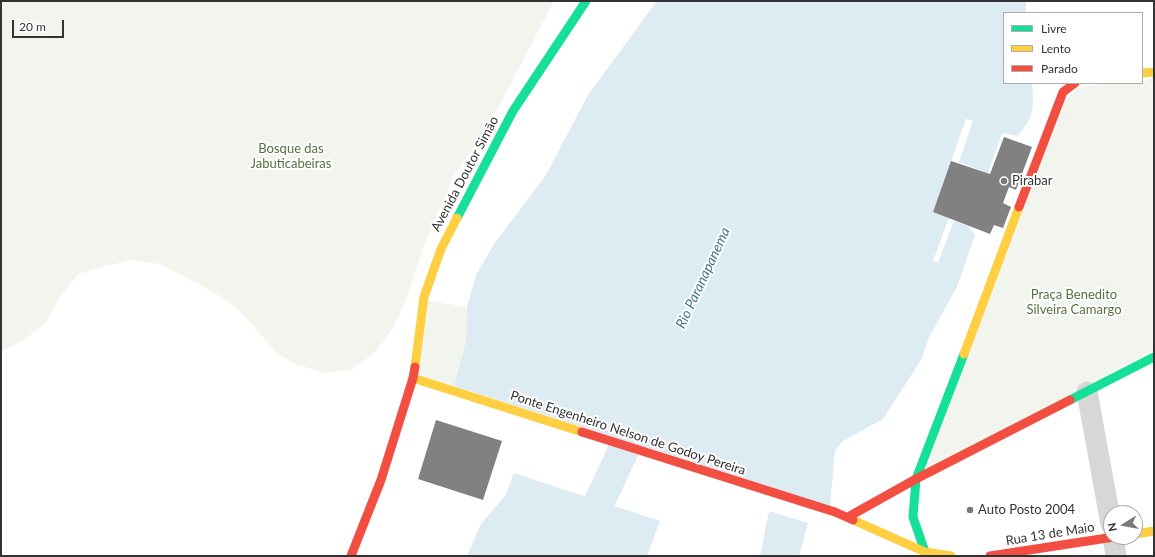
<!DOCTYPE html>
<meta charset="utf-8">
<style>
body{margin:0}
#map{position:relative;width:1155px;height:557px;overflow:hidden;background:#fff;font-family:Lato,sans-serif}
canvas{display:block}
.frame{position:absolute;inset:0;border:2px solid #333;pointer-events:none}
.legend{position:absolute;left:1003px;top:12px;width:140px;height:72px;box-sizing:border-box;background:#fff;border:1px solid #adadad;margin:0;padding:5px 7px;list-style:none;font-size:12px;color:#333}
.legend li{display:flex;align-items:center;gap:8px;height:20px}
.legend b{width:20px;border:1px solid #adadad}
.north{position:absolute;left:1103px;top:505px;width:40px;height:40px;box-sizing:border-box;background:#fff;border:1px solid #adadad;border-radius:50%;rotate:259deg;font-size:11px;font-weight:700;line-height:16px;text-align:center;color:#333}
.north::after{content:'';display:block;margin:auto;width:14px;height:18px;background:#7a7a7a;clip-path:polygon(50% 0,100% 100%,50% 72%,0 100%)}
.scale{position:absolute;left:12px;top:20px;width:52px;height:18px;box-sizing:border-box;border:2px solid #333;border-top:0;padding-left:5px;font-size:12px;line-height:14px;white-space:nowrap;color:#333;-webkit-text-stroke:3px #fff;paint-order:stroke}
</style>
<div id="map">
<canvas width="1155" height="557"></canvas>
<div class="frame"></div>
<ul class="legend">
<li><b style="height:5px;background:#16e098"></b>Livre</li>
<li><b style="height:5px;background:#ffcf43"></b>Lento</li>
<li><b style="height:5px;background:#f24e42"></b>Parado</li>
</ul>
<div class="north">N</div>
<div class="scale">20 m</div>
</div>
<script>
const g = document.querySelector('canvas').getContext('2d');
g.lineJoin = 'round';
function paint(path, color) {
  g.fillStyle = color;
  g.fill(path, 'evenodd');
}
function strokePath(path, color, width, dash) {
  g.strokeStyle = color;
  g.lineWidth = width;
  g.lineCap = dash ? 'butt' : 'round';
  g.setLineDash(dash || []);
  g.stroke(path);
}
function drawText(font, color, halo, rows, align = 'center') {
  g.font = font + ' Lato,sans-serif';
  g.lineWidth = 4;
  g.setLineDash([]);
  g.textBaseline = 'middle';
  g.strokeStyle = halo;
  g.fillStyle = color;
  for (const [text, x, y, turn = 0] of rows) {
    g.save();
    g.translate(x, y);
    g.rotate((+turn || 0) * Math.PI / 180);
    g.textAlign = isNaN(turn) ? turn : align;
    if (halo) g.strokeText(text, 0, 0);
    g.fillText(text, 0, 0);
    g.restore();
  }
}
const green = new Path2D(`
 M1,1h553l-67,128 -33,46 -31,74 -19,56 -12,25 -18,23 -23,17 -28,3 -27,-9 -19,-11 -39,-44 -26,-18 -52,-27 -28,-4 -27,6 -27,8 -18,23 -14,25 -23,19 -22,10z
 M1154,76v274l-229,121 139,-370 14,-13 24,-5h40z
 M429,301l38,6 -1,34 -12,45 -35,-12z`);
const water = new Path2D(`
 M657,1h369v12h-22v70h28c2,27 3,31 -14,53l-16,-3 -33,94 6,8 -18,52 -28,50 -8,23 -38,59 -40,22 -8,9 -5,56 -376,-120 12,-45 1,-34 9,-32 18,-31 52,-69 42,-80z
 M514,473l146,48 -13,35h-180l14,-32 24,-28z
 M769,511l39,12 -9,33h-39z`);
const pier = new Path2D(`
 M966,119l7,2 -14,41 31,12 -19,53 -17,-6 -16,42 -5,-2 16,-43 -16,-6z`);
const river = new Path2D(`
 M574,556l65,-139`);
const building = new Path2D(`
 M1004,137l28,10 -16,43 -7,-3 -6,16 8,4 -8,21 -9,-3 -4,9 -57,-22 18,-51 39,13z
 M436,420l66,21 -19,59 -65,-21z`);
const street = new Path2D(`
 M1087,392l24,132
 M1113,537l3,19`);
const fast = new Path2D(`
 M457,218l56,-107 73,-110
 M1070,400l84,-43
 M925,552l-12,-35 3,-38 48,-125`);
const slow = new Path2D(`
 M1142,73l12,-1
 M964,354l55,-147
 M415,367l9,-70 17,-48 16,-31
 M413,378l169,54
 M853,520l72,32 26,4
 M1135,534l19,-3`);
const jam = new Path2D(`
 M1019,207l44,-115 12,-9
 M582,432l253,80 18,8
 M848,517l68,-38 154,-79
 M351,556l30,-76 32,-102 2,-11
 M990,556l124,-19`);
const markers = [
 [1004,181,4,"#7a7a7a"],
 [970,510,4,"#7a7a7a"]
];
const parkNames = [
 ["Bosque das",291,149],
 ["Jabuticabeiras",291,164],
 ["Praça Benedito",1074,295],
 ["Silveira Camargo",1074,310]
];
const streetNames = [
 ["Avenida Doutor Simão",465,174,-62],
 ["Ponte Engenheiro Nelson de Godoy Pereira",628,433,18],
 ["Rua 13 de Maio",1050,534,-9]
];
const poiNames = [
 ["Pirabar",1012,181],
 ["Auto Posto 2004",978,510]
];
const waterNames = [
 ["Rio Paranapanema",703,278,-65]
];
paint(green, '#f1f5ed');
paint(water, '#ddebf3');
paint(pier, '#fff');
strokePath(river, '#ddebf3', 31);
paint(building, '#818181');
strokePath(street, '#d7d7d7', 21);
strokePath(fast, '#16e098', 9);
strokePath(slow, '#ffcf43', 9);
strokePath(jam, '#f24e42', 9);
for (const [x, y, r, color] of markers) {
  const dot = new Path2D();
  dot.arc(x, y, r, 0, 2 * Math.PI);
  g.fillStyle = color;
  g.fill(dot);
  strokePath(dot, '#fff', 1.5);
}
drawText('13px', '#56703f', '#fff', parkNames);
drawText('13px', '#333', '#fff', streetNames);
drawText('13px', '#333', '#fff', poiNames, 'left');
drawText('italic 14px', '#3f7597', '#fff', waterNames);
</script>
